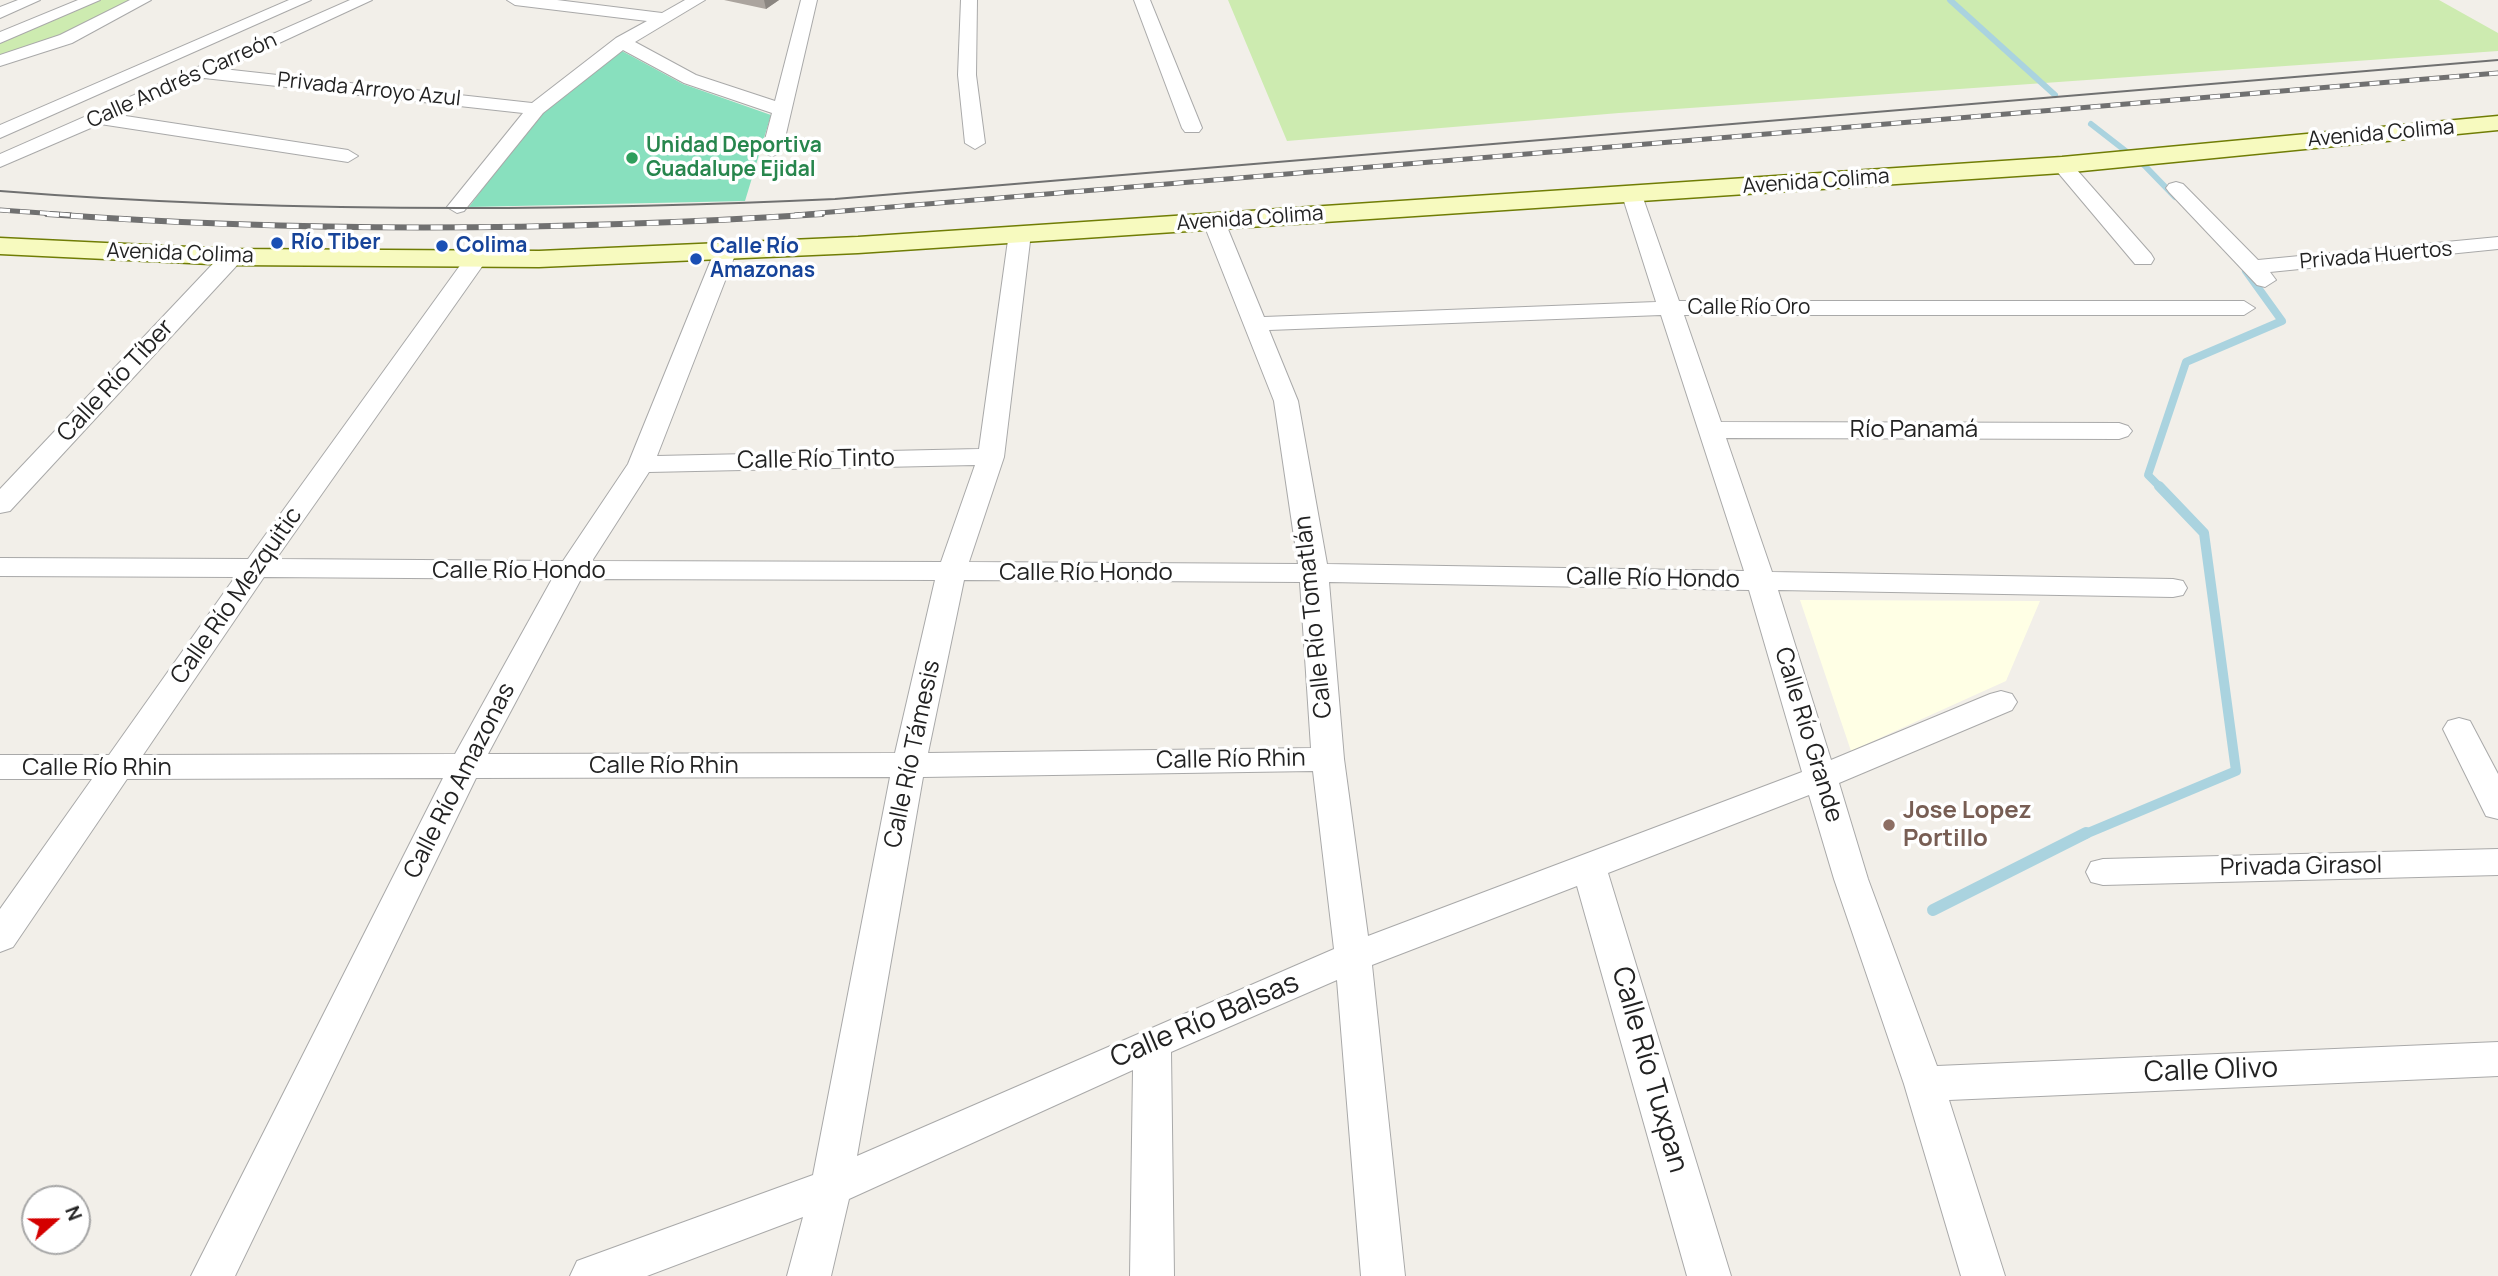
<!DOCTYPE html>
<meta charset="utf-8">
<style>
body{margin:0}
#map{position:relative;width:2498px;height:1276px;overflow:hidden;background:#f2efe9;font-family:Manrope,sans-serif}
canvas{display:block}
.north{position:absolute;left:21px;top:1185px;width:70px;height:70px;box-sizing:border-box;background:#fff;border:2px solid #a7a7a7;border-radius:50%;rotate:69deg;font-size:19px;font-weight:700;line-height:28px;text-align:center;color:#222}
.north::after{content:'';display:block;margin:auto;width:24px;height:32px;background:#d40000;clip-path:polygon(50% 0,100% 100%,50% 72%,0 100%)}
</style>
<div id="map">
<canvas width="2498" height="1276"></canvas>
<div class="north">N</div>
</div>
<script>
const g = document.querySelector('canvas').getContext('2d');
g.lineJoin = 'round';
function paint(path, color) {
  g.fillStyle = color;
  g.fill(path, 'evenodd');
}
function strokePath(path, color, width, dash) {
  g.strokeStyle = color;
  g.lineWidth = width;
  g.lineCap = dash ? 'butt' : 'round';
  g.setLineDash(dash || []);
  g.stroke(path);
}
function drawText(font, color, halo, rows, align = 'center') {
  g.font = font + ' Manrope,sans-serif';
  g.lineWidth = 7;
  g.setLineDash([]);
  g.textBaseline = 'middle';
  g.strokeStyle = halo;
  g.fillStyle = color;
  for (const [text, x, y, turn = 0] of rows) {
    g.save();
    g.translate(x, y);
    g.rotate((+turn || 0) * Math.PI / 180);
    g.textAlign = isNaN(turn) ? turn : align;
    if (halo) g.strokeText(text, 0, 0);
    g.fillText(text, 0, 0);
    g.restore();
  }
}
const education = new Path2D(`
 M1800,600l240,1 -34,80 -155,70z`);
const grass = new Path2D(`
 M95,0h46l-141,60v-21z
 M1228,0h1211l59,33v18l-879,62 -332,28z`);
const pitch = new Path2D(`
 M622,51l61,33 88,31 -26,86 -276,6c48,-63 81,-118 153,-156z`);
const streamFar3 = new Path2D(`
 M1950,0l105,95
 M2091,124l54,42 30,31`);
const streamFar2 = new Path2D(`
 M2161,488l-13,-13 38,-113 96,-41 -36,-50`);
const streamFar1 = new Path2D(`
 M2083,835l153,-64 -32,-238 -45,-47`);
const stream = new Path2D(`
 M1933,910l153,-77`);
const street = new Path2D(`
 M18,0h22l-40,18v-11z
 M78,0h22l-100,43v-11z
 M130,0h21l-79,43 -72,23v-11l60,-20z
 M289,0h22l-311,138v-13z
 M350,0h22l-149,69 309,34 84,-65 31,-17 -132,-16 -8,-5h50l105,13 23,-13h20l-70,42 61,33 79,26 26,-101h16l-35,151 -10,6 -10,-6 10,-38 -88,-30 -61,-33 -80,63 -79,98 -7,2 -10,-6 76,-94 -319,-35 -85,37 229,35 10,6 -10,6 -248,-38 -100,43v-13z
 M961,0h16l-1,75 9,68 -10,6 -10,-6 -7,-68z
 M1134,0h16l52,128 -3,4h-14l-3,-4z
 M2062,159l7,2 82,93 3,5 -3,5h-16l-80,-95 -3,-4 3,-4z
 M2176,182l7,2 75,76 240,-23v12l-228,23 6,8 -11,7 -8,-2 -88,-93 -3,-4 3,-4z
 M1632,189l10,6 37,106h565l11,7 -11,7h-560l37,107 398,1 9,3 4,5 -4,5 -9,3 -393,-1 46,134 401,7 10,2 4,7 -4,7 -10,2 -395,-7 53,170 159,-66 11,-3 11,3 5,8 -5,8 -173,73 29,96 69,187 561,-24v34l-549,24 56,176h-44l-57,-192 -70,-205 -25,-84 -201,78 123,403h-44l-110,-390 -205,79 33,311h-44l-24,-296 -166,72 3,224h-44l3,-206 -284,129 -18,77h-44l16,-59 -156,59h-77l7,-15 236,-86 77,-398 -414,1 -241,498h-44l252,-498 -316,1 -114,168 -13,5v-43l92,-130h-92v-24h109l126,-178 -235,-1v-18l248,1 221,-306 8,-2 11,7 -212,301 287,2 65,-97 87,-214 11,-6 11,6 -80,206 322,-7 30,-216 11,-6 11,6 -27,224 -35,105 329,2 -24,-163 -71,-179 4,-4 7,-2 11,6 39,95 392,-15 -34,-107zM1661,315l83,256 -417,-7 -29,-163 -29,-71zM975,465l-34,97 -349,-1 57,-89zM264,577l288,2 -97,175 -312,1zM581,579l354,1 -40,173 -407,1zM964,580l336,2 11,166 -383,5zM1329,582l420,8 53,182 -434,164 -24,-177zM1313,771l21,178 -477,207 66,-379z
 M232,250l11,7 -3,5 -230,249 -10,2v-24l224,-237z
 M2459,718l11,3 28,53v45l-12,-3 -43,-87 5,-8z
 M2498,849v26l-395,10 -12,-3 -5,-10 5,-10 12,-3z`);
const secondary = new Path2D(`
 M2498,116v14l-436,43 -1204,80 -319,14 -307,-2 -232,-11v-16l232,11 307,2 319,-14 1204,-80z`);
const tram = new Path2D(`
 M0,191c279,22 556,21 835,8l1663,-139`);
const railFar1 = new Path2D(`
 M0,210l71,5
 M795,215l1703,-142`);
const rail = new Path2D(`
 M47,214c258,19 517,17 775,0`);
const wall = new Path2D(`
 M724,0h55l-13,9z`);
const shadedWall = new Path2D(`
 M764,0h15l-13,9z`);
const markers = [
 [632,158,7,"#2e9e5b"],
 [277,243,7,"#1a4fb4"],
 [442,246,7,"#1a4fb4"],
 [696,259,7,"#1a4fb4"],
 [1889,825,7,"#8d6e63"]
];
const farStreetnames = [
 ["Calle Andrés Carreón",182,81,-24],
 ["Privada Arroyo Azul",369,90,6],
 ["Avenida Colima",2381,134,-5],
 ["Avenida Colima",1816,182,-4],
 ["Avenida Colima",1250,219,-4],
 ["Avenida Colima",180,254,2],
 ["Privada Huertos",2376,256,-5],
 ["Calle Río Oro",1749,308]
];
const farLeisurenames = [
 ["Unidad Deportiva",646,146],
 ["Guadalupe Ejidal",646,170]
];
const farTransitnames = [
 ["Río Tiber",291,243],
 ["Colima",456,246],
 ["Calle Río",710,247],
 ["Amazonas",710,271]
];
const streetNames = [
 ["Calle Río Tíber",116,381,-47],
 ["Río Panamá",1914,430],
 ["Calle Río Tinto",816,460,-1],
 ["Calle Río Hondo",519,571],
 ["Calle Río Hondo",1086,573],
 ["Calle Río Hondo",1653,579,1],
 ["Calle Río Mezquitic",237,596,-55],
 ["Calle Río Tomatlán",1314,617,-96],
 ["Calle Río Grande",1808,735,73],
 ["Calle Río Támesis",913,754,-78],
 ["Calle Río Rhin",1231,760,-1],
 ["Calle Río Rhin",664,766],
 ["Calle Río Rhin",97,768],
 ["Calle Río Amazonas",460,781,-63],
 ["Privada Girasol",2301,867,-1]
];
const educationNames = [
 ["Jose Lopez",1903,811],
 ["Portillo",1903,839]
];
const nearStreetnames = [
 ["Calle Río Balsas",1205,1021,-23],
 ["Calle Río Tuxpan",1649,1070,74],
 ["Calle Olivo",2211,1071,-2]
];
paint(education, '#ffffe5');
paint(grass, '#cdebb0');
paint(pitch, '#88e0be');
strokePath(streamFar3, '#aad3df', 6);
strokePath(streamFar2, '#aad3df', 8);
strokePath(streamFar1, '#aad3df', 10);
strokePath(stream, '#aad3df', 12);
strokePath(street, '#a9a9a9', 2);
strokePath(secondary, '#707d05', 3);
paint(street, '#fff');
paint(secondary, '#f7fabf');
strokePath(tram, '#707070', 2);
strokePath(railFar1, '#707070', 5);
strokePath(rail, '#707070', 6);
strokePath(railFar1, '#fff', 3.5, [10]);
strokePath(rail, '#fff', 4.5, [12]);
paint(wall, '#aba49e');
paint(shadedWall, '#8b8681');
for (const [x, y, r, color] of markers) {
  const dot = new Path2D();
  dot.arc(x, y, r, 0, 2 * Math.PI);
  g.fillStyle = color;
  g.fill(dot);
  strokePath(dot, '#fff', 2.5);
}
drawText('21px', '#222', '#fff', farStreetnames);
drawText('bold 21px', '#27864d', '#fff', farLeisurenames, 'left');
drawText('bold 21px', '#164399', '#fff', farTransitnames, 'left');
drawText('24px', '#222', '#fff', streetNames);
drawText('bold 24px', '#785e54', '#fff', educationNames, 'left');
drawText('28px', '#222', '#fff', nearStreetnames);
</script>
